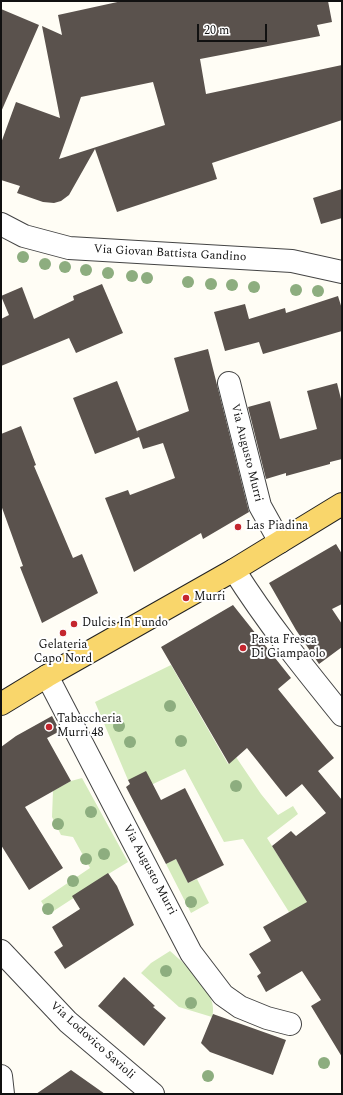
<!DOCTYPE html>
<style>
body{margin:0}
#map{position:relative;width:343px;height:1095px;overflow:hidden;background:#fffdf5;font-family:Spectral,serif}
canvas{display:block}
.frame{position:absolute;inset:0;border:2px solid #111;pointer-events:none}
.scale{position:absolute;left:197px;top:24px;width:70px;height:18px;box-sizing:border-box;border:2px solid #111;border-top:0;padding-left:5px;font-size:12px;line-height:14px;white-space:nowrap;color:#111;-webkit-text-stroke:3px #fff;paint-order:stroke}
</style>
<div id="map">
<canvas width="343" height="1095"></canvas>
<div class="frame"></div>
<div class="scale">20 m</div>
</div>
<script>
const g = document.querySelector('canvas').getContext('2d');
g.lineJoin = 'round';
function paint(path, color) {
  g.fillStyle = color;
  g.fill(path, 'evenodd');
}
function strokePath(path, color, width, dash) {
  g.strokeStyle = color;
  g.lineWidth = width;
  g.lineCap = dash ? 'butt' : 'round';
  g.setLineDash(dash || []);
  g.stroke(path);
}
function drawText(font, color, halo, rows, align = 'center') {
  g.font = font + ' Spectral,serif';
  g.lineWidth = 4;
  g.setLineDash([]);
  g.textBaseline = 'middle';
  g.strokeStyle = halo;
  g.fillStyle = color;
  for (const [text, x, y, turn = 0] of rows) {
    g.save();
    g.translate(x, y);
    g.rotate((+turn || 0) * Math.PI / 180);
    g.textAlign = isNaN(turn) ? turn : align;
    if (halo) g.strokeText(text, 0, 0);
    g.fillText(text, 0, 0);
    g.restore();
  }
}
const green = new Path2D(`
 M171,665l57,99 8,-7 25,37 17,21 15,-9 5,8 -31,24 42,67 -20,7 -46,-73 -19,3 -39,-73 -32,15 -25,-4 -33,-78z
 M82,778l46,84 -36,22v2l-43,28 -8,-13 49,-33 -17,-31 -12,-2 -9,-18 1,-26 18,-10z
 M176,859l12,24 9,-4 12,24 -18,10 -25,-49z
 M170,951c16,14 50,43 42,66l-33,-10 -38,-34 10,-10z`);
const building = new Path2D(`
 M122,1h206l4,21 -15,3 3,11 -120,23 6,35 136,-29v55l-130,43 5,16 -100,33 -22,-63 -26,46 -8,6 -7,2 -11,-1 -26,-9 3,-7 -19,-6v-37l15,-41 44,16 -18,-92 20,9 -4,-20zM153,82l12,43 -106,34 22,-62z
 M1,9l38,16 -38,87z
 M342,189v29l-21,6 -8,-26z
 M102,284l21,49 -47,20 -7,-15 -68,28v-47l8,-4 -8,-19 21,-9 12,32 40,-19 -1,-4z
 M338,296l4,13v22l-79,23 -4,-12 -34,9 -11,-39 31,-8 4,15 36,-11 1,5z
 M208,349l41,163 -46,27 -2,-6 -67,39 -29,-74 23,-8 2,5 45,-17 -12,-35 -20,6 -4,-12 -44,17 -22,-56 44,-17 21,53 -1,-3 52,-20 -15,-53z
 M337,383l5,20v56l-12,3v2l-44,12v-3l-20,6 -18,-72 22,-6 10,38 37,-10 -10,-38z
 M21,426l15,39 -2,1 39,92 9,-4 16,39 -56,30 -22,-56 3,-1 -22,-61v-71z
 M336,544l6,10v50l-10,5 10,15v23l-23,17 -23,-34 -27,-47z
 M233,605l58,73 -13,11 56,69 -16,13 24,29v257l-31,-51 10,-6 -19,-29 -36,21 -9,-16 4,-3 -12,-19 22,-13 -8,-14 44,-25 -35,-56 19,-15 5,5 30,-23 -24,-29 -16,13 -39,-49 -18,16 -68,-117z
 M52,716l8,15 -13,7 24,43 -46,26 38,61 -34,22 -28,-45v-98l15,-11z
 M146,771l15,29 24,-12 39,77 -36,18 -12,-24 -10,5 -40,-77 4,-3 -2,-4z
 M108,873l9,13 17,39 -69,44 -11,-17 9,-6 -11,-19 28,-18 -8,-13z
 M124,977l31,29 -2,1 13,11 -22,28 -46,-40z
 M213,1014l73,26 -13,35 -63,-23 -9,-9z
 M71,1070l34,24h-69z`);
const minor = new Path2D(`
 M1,224l23,12 45,12 223,13 50,11
 M229,383l31,123 20,36
 M234,570c32,51 70,98 108,145
 M47,676l144,277 32,42 17,12 27,11 23,6
 M1,951l67,71 85,72
 M1,1076l2,18`);
const major = new Path2D(`
 M1,704l46,-28 187,-106 108,-66`);
const trees = [
 [23,257],
 [45,264],
 [65,267],
 [86,270],
 [108,273],
 [132,276],
 [147,278],
 [188,282],
 [211,284],
 [232,285],
 [254,287],
 [296,290],
 [318,291],
 [170,706],
 [119,726],
 [181,741],
 [130,742],
 [236,786],
 [91,812],
 [58,824],
 [104,854],
 [86,859],
 [73,881],
 [191,902],
 [48,909],
 [166,971],
 [191,1003],
 [324,1063],
 [208,1076]
];
const markers = [
 [238,527,4,"#c4262e"],
 [186,598,4,"#c4262e"],
 [74,624,4,"#c4262e"],
 [63,633,4,"#c4262e"],
 [243,648,4,"#c4262e"],
 [49,727,4,"#c4262e"]
];
const streetNames = [
 ["Via Giovan Battista Gandino",170,254,3],
 ["Via Augusto Murri",246,453,76],
 ["Via Augusto Murri",149,870,62],
 ["Via Lodovico Savioli",92,1041,42]
];
const poiNames = [
 ["Las Piadina",246,527],
 ["Murri",194,598],
 ["Dulcis In Fundo",82,624],
 ["Pasta Fresca",251,641],
 ["Di Giampaolo",251,655],
 ["Gelateria",63,646,"center"],
 ["Capo Nord",63,660,"center"],
 ["Tabaccheria",57,720],
 ["Murri 48",57,734]
];
paint(green, '#d5ebbd');
paint(building, '#5a524d');
strokePath(minor, '#444', 24);
strokePath(major, '#222', 24);
strokePath(minor, '#fff', 22);
strokePath(major, '#f9d66b', 22);
g.fillStyle = '#8dad7f';
for (const [x, y] of trees) {
  g.beginPath();
  g.arc(x, y, 6, 0, 2 * Math.PI);
  g.fill();
}
for (const [x, y, r, color] of markers) {
  const dot = new Path2D();
  dot.arc(x, y, r, 0, 2 * Math.PI);
  g.fillStyle = color;
  g.fill(dot);
  strokePath(dot, '#fff', 1.5);
}
drawText('12px', '#111', '#fff', streetNames);
drawText('12px', '#111', '#fff', poiNames, 'left');
</script>
